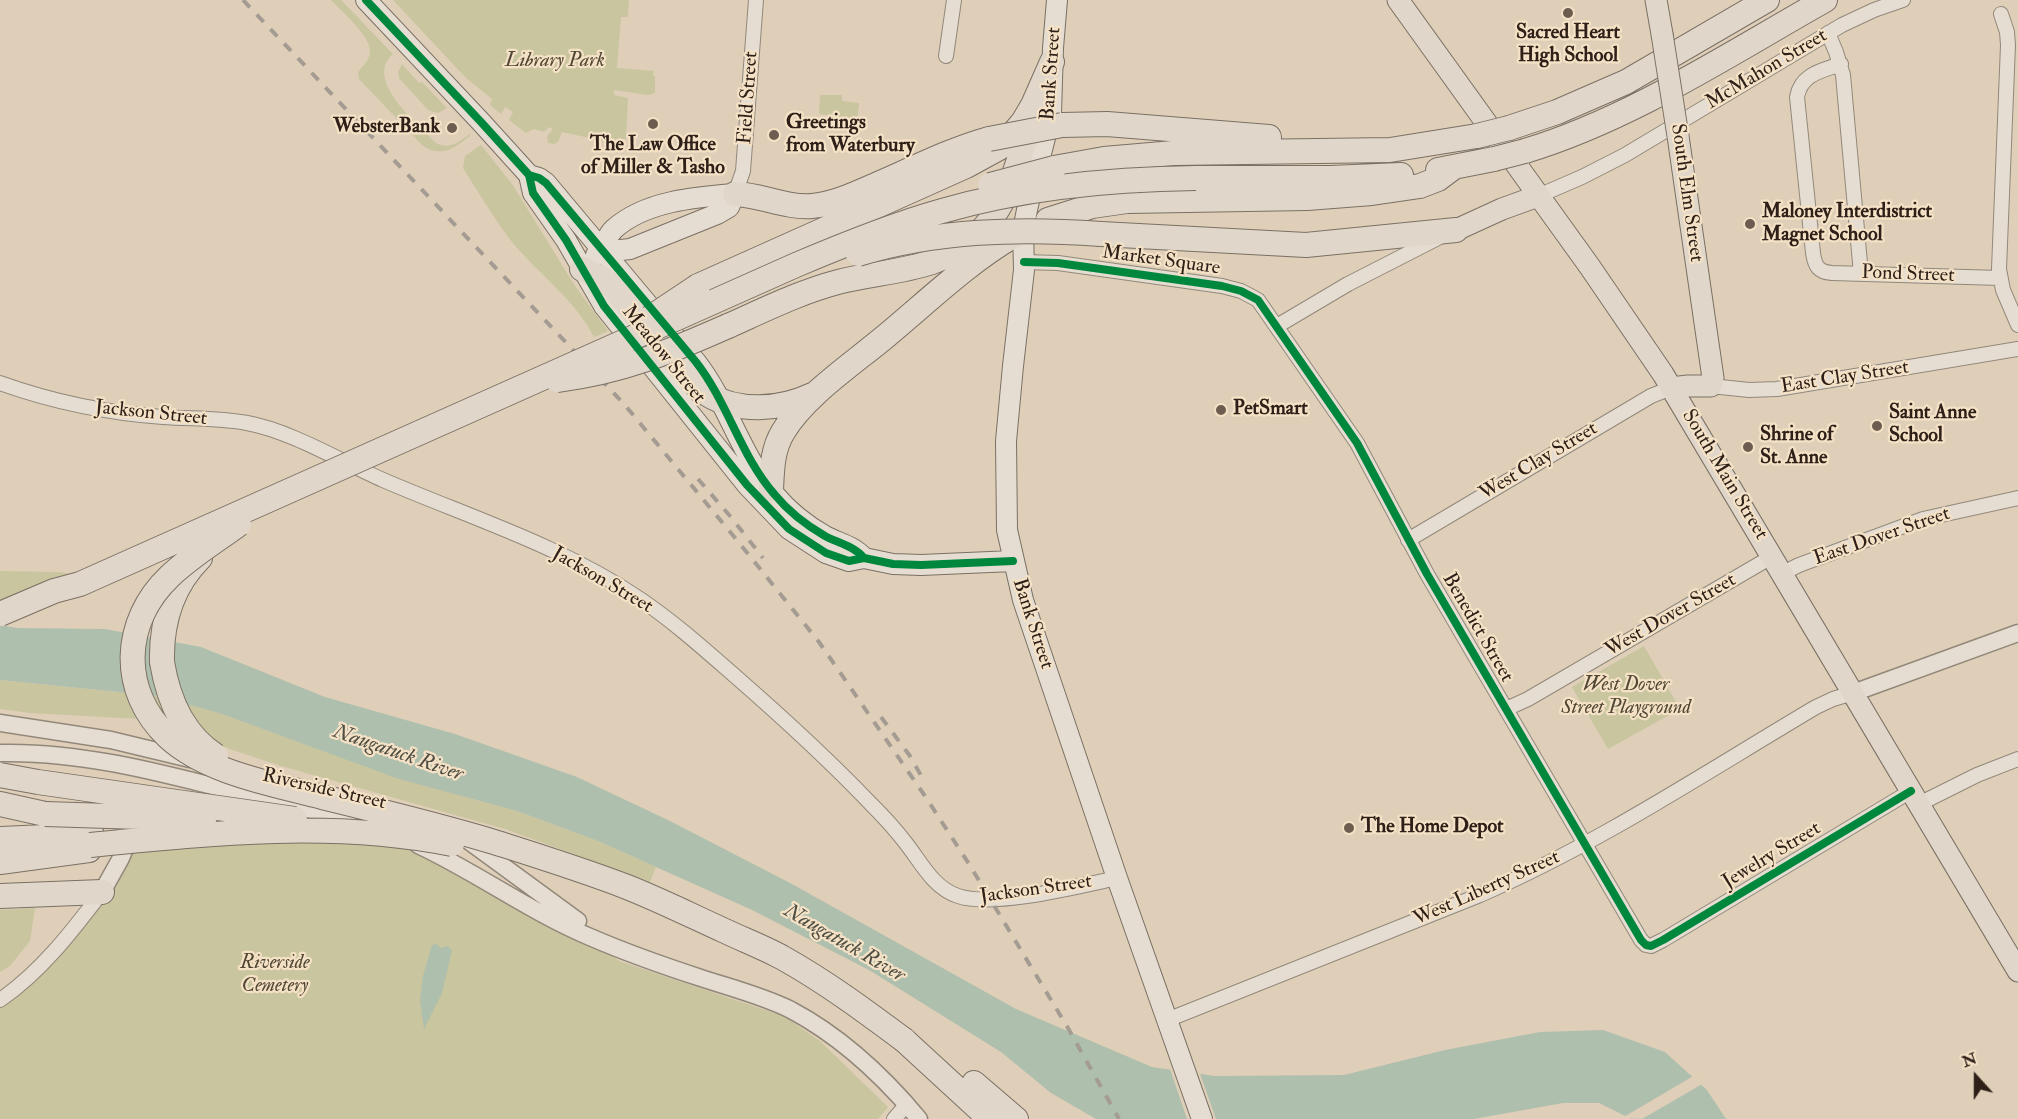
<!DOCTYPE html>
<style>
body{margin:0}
#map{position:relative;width:2018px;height:1119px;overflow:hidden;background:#dfcfb8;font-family:"IM FELL Double Pica",serif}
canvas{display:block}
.north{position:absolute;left:1946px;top:1047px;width:60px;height:60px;-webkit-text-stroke:4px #f5e2c6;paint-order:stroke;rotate:339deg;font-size:16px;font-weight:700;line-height:24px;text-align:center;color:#2e2018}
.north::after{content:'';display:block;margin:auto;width:21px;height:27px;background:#2e2018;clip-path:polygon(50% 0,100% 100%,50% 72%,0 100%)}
</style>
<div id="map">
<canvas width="2018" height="1119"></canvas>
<div class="north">N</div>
</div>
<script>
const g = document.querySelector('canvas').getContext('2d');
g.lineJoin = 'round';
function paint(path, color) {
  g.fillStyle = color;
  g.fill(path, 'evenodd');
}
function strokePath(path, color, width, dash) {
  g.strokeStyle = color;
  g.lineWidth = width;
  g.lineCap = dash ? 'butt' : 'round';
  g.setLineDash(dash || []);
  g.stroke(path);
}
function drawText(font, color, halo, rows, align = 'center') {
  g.font = font + ' "IM FELL Double Pica",serif';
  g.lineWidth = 4.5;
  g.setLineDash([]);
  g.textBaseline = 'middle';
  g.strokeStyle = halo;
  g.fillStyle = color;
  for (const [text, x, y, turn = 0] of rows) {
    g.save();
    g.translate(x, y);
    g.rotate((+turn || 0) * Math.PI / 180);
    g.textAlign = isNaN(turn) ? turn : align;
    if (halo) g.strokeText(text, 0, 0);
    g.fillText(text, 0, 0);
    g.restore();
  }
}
const green = new Path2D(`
 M331,0h10l52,54c-30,26 25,70 43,89 14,7 22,-1 34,-9v2c-16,12 -27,22 -47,10l-64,-67 -1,-7c5,-6 11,-11 12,-20 1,-16 -29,-41 -39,-52z
 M393,0h236l-1,17h-7l-4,51 37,3 -1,5h2v17l-7,2 -34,-5v5l14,3 -2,41h-3l-1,6 -60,-13 -4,10 -4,2 -6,-1 -1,-7 6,-7 -4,-2 -5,5 -10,-3 -8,4 -17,-13 4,-8 -8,-5 -4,7 -11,-9 2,-6 -26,-21z
 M402,64l17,19 3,-1 25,26 -9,5 -10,-3 -29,-32 -1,-6z
 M820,95h22v6l17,2 -2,19 -4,-3 -34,-5z
 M481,145l31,39 63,102 33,45 -14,6c-19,-37 -55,-63 -82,-95 -18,-23 -33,-49 -49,-74l2,-12z
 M0,571l60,1 39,7 -99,32z
 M1644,646l36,63 -72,40 -36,-62z
 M0,680l158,16 64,18 182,66 113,31 81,30 58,26 -6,15 -145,-53 -224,-63 -142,-47 -108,-6 -31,-4z
 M212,833l217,12 160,92 30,24 164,55 37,25 68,66 -10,12h-878v-121l54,-49 67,-91 36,-14z
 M35,908l-5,33 -20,25 -10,6v-62z`);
const water = new Path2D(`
 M0,625l17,3 88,1 96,18 124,50 130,37 122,43 93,44 122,63 224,125 136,58 63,9 129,-1 101,-25 95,-18 63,-2 62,22 42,38 19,29h-95l-32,-16h-36l-89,16h-378l-45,-26 -50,-41 -132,-82 -117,-60 -154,-69 -81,-30 -118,-32 -177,-65 -64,-18 -158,-16z
 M437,944l4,4 7,-2 4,4 -10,43 -18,36 -4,-29 3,-24 9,-31z`);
const pier = new Path2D(`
 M1169,1066l30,5 17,48h-29z
 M1695,1075l9,8 -62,36 -20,-1z`);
const minor = new Path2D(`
 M2001,14l6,18 1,13 -9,224 4,21 15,35
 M1828,33l8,19 7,23 18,199
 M946,56l8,-56
 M1841,64c-20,7 -40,10 -44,33l16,156c2,13 5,19 19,20l168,5
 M735,194l8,-23 13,-171
 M1538,196l44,-19 43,-22 217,-130 32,-15 29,-10
 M1024,262l34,1 164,23 19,5 17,9 99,143 70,131 214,366 5,5 5,1 12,-6 248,-149
 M1277,326l71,-42 90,-46
 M0,383c53,19 107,30 163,34 28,2 56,1 84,6 44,8 95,39 136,57 86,37 179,66 257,119 34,23 64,50 95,77 47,41 93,83 136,128 12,12 24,25 34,38 16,20 28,46 53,54 35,12 122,-10 159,-18
 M1711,386l38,4 28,-1 241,-40
 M1408,540l243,-144 20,-8
 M1783,573l16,-8 124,-46 95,-21
 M1506,709l22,-10 245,-143
 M1919,804l58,-29 41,-16
 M0,1000c41,-28 73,-70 102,-108
 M1167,1020l313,-125c118,-51 226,-123 336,-188l17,-8 20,-6
 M894,1119l13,-15`);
const tertiary = new Path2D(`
 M1853,693l165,-60
 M0,723l111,17 79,19
 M0,753c81,-2 162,20 240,40 42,11 87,19 129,33
 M466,839l112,82
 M418,845c58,27 114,68 172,92 37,16 74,29 111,41 30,10 62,18 90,32 49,26 93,67 128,109
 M102,892l19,-34 10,-24`);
const secondary = new Path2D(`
 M366,0l115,122 48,53 10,3 7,5 150,179c32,41 45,95 79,133 14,17 31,30 50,41 13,7 29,10 39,22
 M1057,0l-4,48 -2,66 -23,91 -5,25 1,40 -11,96 -7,75 1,89 16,70 94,278 85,241
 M529,175l4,18 33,47 38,66 143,179 42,44 37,24 23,8 15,-3 29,6 28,1 92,-4
 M596,255c12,-9 8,-17 18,-26 31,-28 82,-32 121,-35l-6,13 -12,7 -87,35 -9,1 -18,-1`);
const primary = new Path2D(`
 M1398,0l192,267 73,107 355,597
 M1656,0l6,34
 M1456,230l46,-21 36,-13
 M1671,388l17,-2h23l2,-8 -35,-242`);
const motorway = new Path2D(`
 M1062,125l45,-1 162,13
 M1509,128l48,-16 69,-30 141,-82
 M1525,151c106,-32 204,-97 300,-151
 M1054,168l50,-9 70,-6 216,-3 87,-14
 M1438,170l56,-11
 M1196,178h134l71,-3
 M735,194c27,1 50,14 77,12 23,-2 45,-13 66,-22 37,-16 72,-34 111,-45
 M1048,220l44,-14 35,-5 180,-3 65,-5 48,-7 18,-7 16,-12
 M1101,234l205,11 150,-15
 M582,269l20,9 11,9c20,25 40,50 61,74 10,12 20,24 33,33 31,19 73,16 105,1
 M698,286l268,-120 33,-18 13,-13 11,-13 10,-17 19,-43
 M728,326c36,-16 72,-34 110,-44 31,-8 64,-10 94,-20 68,-24 81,-81 99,-143
 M771,490c1,-20 1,-40 12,-58 21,-36 71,-69 103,-96 41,-34 81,-73 127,-100
 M162,662c-1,-39 10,-76 38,-104
 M0,804l45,10
 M0,839l92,-4
 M0,862l89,-12
 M0,896l102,-4
 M904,1040l86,79
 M974,1083l42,36`);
const rail = new Path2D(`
 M243,0l381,404 112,135 83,103 106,154 44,68 99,164 51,91
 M698,479l32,37 33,42
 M881,717l29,39 13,23`);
const primaryBridge = new Path2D(`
 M1662,34l16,102`);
const motorwayBridge = new Path2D(`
 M1477,136l32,-8
 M989,139l73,-14
 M1494,159l31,-8
 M990,185l64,-17
 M858,254c79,-24 162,-26 243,-20
 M650,318l48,-32
 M557,380c65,-8 112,-28 171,-54
 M239,524c-23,17 -48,32 -69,52 -48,45 -51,115 -2,161 39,36 105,47 154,60 58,14 116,28 172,45 44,14 89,28 133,45 33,13 65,29 98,44 19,9 40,17 58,27 43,24 82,53 121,82
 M0,614l54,-23 26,-7 716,-319c47,-20 96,-40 146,-54 83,-24 169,-32 254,-33
 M162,662c6,37 21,73 54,94
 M0,775l38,7 257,37
 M45,814l159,5
 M90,845c120,-12 242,-25 362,-1`);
const cycleway = new Path2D(`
 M366,0l115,122 48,53 10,3 7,5 150,179c32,41 45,95 79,133 14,17 31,30 50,41 13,7 29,10 39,22
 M529,175l4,18 33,47 38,66 143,179 42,44 37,24 23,8 15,-3 29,6 28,1 92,-4
 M1024,262l34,1 164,23 19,5 17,9 99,143 70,131 214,366 5,5 5,1 12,-6 248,-149`);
const markers = [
 [1568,13,6,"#6c5d50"],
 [653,124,6,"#6c5d50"],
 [452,128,6,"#6c5d50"],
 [774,135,6,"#6c5d50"],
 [1750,224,6,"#6c5d50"],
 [1221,410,6,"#6c5d50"],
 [1877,426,6,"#6c5d50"],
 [1748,447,6,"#6c5d50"],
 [1349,828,6,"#6c5d50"]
];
const poiNames = [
 ["Sacred Heart",1568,34,"center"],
 ["High School",1568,57,"center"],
 ["Greetings",786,124],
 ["from Waterbury",786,147],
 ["WebsterBank",440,128,"right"],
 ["The Law Office",653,146,"center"],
 ["of Miller & Tasho",653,169,"center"],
 ["Maloney Interdistrict",1762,213],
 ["Magnet School",1762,236],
 ["PetSmart",1233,410],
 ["Saint Anne",1889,414],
 ["School",1889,437],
 ["Shrine of",1760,436],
 ["St. Anne",1760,459],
 ["The Home Depot",1361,828]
];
const parkNames = [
 ["Library Park",555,62],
 ["West Dover",1626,686],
 ["Street Playground",1626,709],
 ["Riverside",275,964],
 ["Cemetery",275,987]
];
const streetNames = [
 ["McMahon Street",1767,70,-31],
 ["Bank Street",1052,74,-86],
 ["Field Street",749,98,-86],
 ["South Elm Street",1686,193,82],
 ["Market Square",1161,261,8],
 ["Pond Street",1908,275,2],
 ["Meadow Street",663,355,51],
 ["East Clay Street",1845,378,-9],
 ["Jackson Street",151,414,6],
 ["West Clay Street",1539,462,-31],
 ["South Main Street",1724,475,59],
 ["East Dover Street",1882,537,-19],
 ["Jackson Street",602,581,30],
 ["West Dover Street",1671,616,-30],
 ["Bank Street",1032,624,72],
 ["Benedict Street",1477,628,60],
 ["Riverside Street",324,790,13],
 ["Jewelry Street",1772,856,-31],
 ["West Liberty Street",1487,889,-24],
 ["Jackson Street",1036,890,-8]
];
const waterNames = [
 ["Naugatuck River",398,754,19],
 ["Naugatuck River",844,944,30]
];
paint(green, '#c8c59f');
paint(water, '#afbfad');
paint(pier, '#dfcfb8');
strokePath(minor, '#92887a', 16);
strokePath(tertiary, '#92887a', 19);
strokePath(secondary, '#7a7064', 22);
strokePath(primary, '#7a7064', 23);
strokePath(motorway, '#7a7064', 26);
strokePath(minor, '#e5ddd1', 14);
strokePath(tertiary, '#e5ddd1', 16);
strokePath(secondary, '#e5ddd1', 20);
strokePath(primary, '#e0d7ca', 21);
strokePath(motorway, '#e0d7ca', 24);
strokePath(rail, '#a49c93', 4, [10, 10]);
strokePath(primaryBridge, '#7a7064', 23, []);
strokePath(motorwayBridge, '#7a7064', 26, []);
strokePath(primaryBridge, '#e0d7ca', 21);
strokePath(motorwayBridge, '#e0d7ca', 24);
strokePath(cycleway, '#00873e', 8);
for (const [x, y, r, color] of markers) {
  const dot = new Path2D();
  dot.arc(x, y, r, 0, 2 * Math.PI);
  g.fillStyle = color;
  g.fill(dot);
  strokePath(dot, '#f5e2c6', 2);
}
drawText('bold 20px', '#2e2018', '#f5e2c6', poiNames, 'left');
drawText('italic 20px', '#504734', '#f5e2c6', parkNames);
drawText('20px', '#2e2018', '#f5e2c6', streetNames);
drawText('italic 21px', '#4e4e43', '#f5e2c6', waterNames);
</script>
